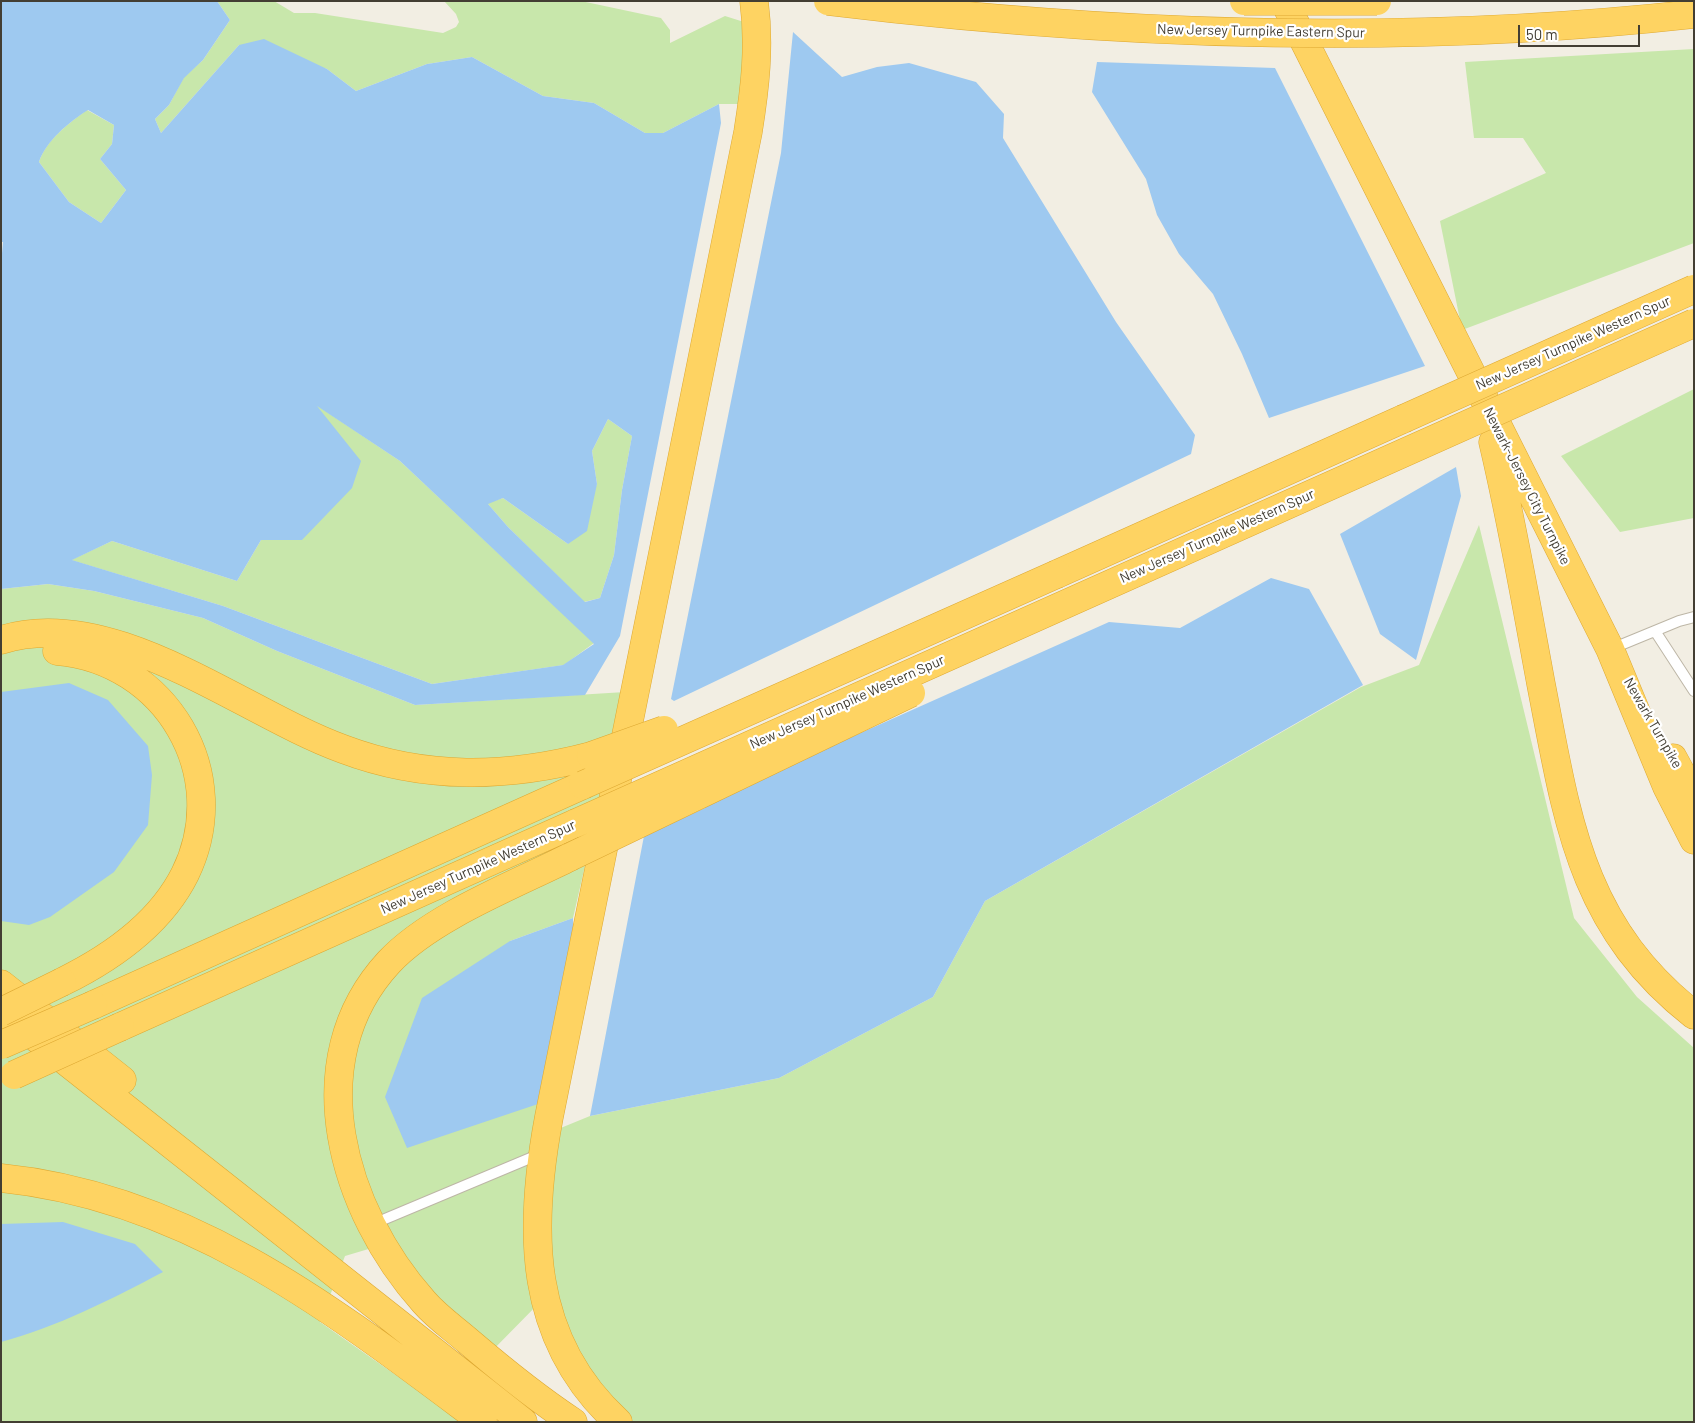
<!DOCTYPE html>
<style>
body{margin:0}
#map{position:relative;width:1695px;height:1423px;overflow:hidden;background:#f2eee3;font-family:Barlow,sans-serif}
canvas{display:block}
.frame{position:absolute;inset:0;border:2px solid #433e33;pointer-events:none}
.scale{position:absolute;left:1518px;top:25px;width:122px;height:22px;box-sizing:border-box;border:2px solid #433e33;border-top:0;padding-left:6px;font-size:15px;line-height:18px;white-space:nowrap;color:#433e33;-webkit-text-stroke:4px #fff;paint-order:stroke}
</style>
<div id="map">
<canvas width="1695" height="1423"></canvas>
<div class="frame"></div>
<div class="scale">50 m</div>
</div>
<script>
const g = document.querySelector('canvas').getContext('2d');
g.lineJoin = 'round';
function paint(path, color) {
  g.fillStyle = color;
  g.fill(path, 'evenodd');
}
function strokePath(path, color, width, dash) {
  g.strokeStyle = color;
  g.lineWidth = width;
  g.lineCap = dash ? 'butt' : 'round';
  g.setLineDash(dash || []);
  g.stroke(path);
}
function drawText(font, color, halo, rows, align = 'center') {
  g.font = font + ' Barlow,sans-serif';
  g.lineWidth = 4.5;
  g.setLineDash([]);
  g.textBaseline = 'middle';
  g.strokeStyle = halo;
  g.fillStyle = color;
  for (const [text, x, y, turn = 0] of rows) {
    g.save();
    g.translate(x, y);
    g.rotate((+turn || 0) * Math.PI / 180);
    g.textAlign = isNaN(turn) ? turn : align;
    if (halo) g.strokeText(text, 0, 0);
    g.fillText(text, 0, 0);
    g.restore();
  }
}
const green = new Path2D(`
 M217,1h57l20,12h21l128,20 13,-6 3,-5 -3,-8 -12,-13h137l80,17 9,12v13l55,-27 19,6 2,25 -6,57h-21l-56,29h-18l-51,-30 -51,-7 -71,-39 -45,7 -71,27 -29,-22 -88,-24 -78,88 -6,-14 14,-14 15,-28 19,-17 27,-40z
 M1694,49v194l-232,87 -22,-109 106,-48 -23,-35h-49l-9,-76z
 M87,110l27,15 -2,19 -12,15 26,31 -25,33 -32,-21 -30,-40c7,-22 30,-39 48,-52z
 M1694,389v129l-74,14 -59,-76z
 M315,404l85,57 194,182 -30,22 -132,19 -209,-78 -152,-46 41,-19 125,40 24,-41h41z
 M608,419l24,17 -10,54 -8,65 -14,43 -16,4 -76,-75 -21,-24 16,-5 65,46 29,-60 -5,-33z
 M1479,525l95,393 63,79 57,51v374h-1076l-74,-124 -58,59 -104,-112 -37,11 -25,66 143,100h-462v-833l47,-5 46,7 109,27 74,33 138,54 210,-13 -52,226 -63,23 34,161 2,32 44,-18 189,-38 154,-81 52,-96 376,-214 58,-22z`);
const water = new Path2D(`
 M1,1h216l13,19 -27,40 -19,18 -15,27 -14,14 6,14 78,-88 25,-6 63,30 29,22 71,-27 45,-7 71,39 51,7 51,30h18l56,-29 2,19 -101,513 -35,59 -170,10 -138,-54 -74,-33 -109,-27 -46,-7 -47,5v-325l2,-22h-2zM88,110l26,15 -2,19 -12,15 26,31 -25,33 -32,-21 -30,-40c7,-21 30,-40 49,-52zM317,406l83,55 194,183 -31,21 -131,19 -209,-78 -151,-46 40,-19 125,40 24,-41h41l50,-52 9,-27zM608,419l24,17 -10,54 -8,65 -14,43 -15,4 -77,-75 -20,-23 15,-6 65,46 19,-13 10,-47 -5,-33z
 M793,32l49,45 35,-10 32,-4 67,19 28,32 -1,24 113,184 79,113 -4,19 -517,247 -3,-2 110,-546z
 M1097,62l178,6 150,298 -156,52 -27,-64 -29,-60 -34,-40 -22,-39 -11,-36 -54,-87z
 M1456,467l5,29 -45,164 -36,-26 -40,-100z
 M1271,578l38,11 54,96 -378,216 -52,96 -154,81 -189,38 54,-280 61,-28 -1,-5 405,-181 71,6z
 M69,683l39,17 40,46 4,29 -4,50 -34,47 -64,45 -21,8 -28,-4v-229z
 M573,918v18l-29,166 -137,46 -22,-51 37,-99 88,-57z
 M63,1222l72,22 28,28c-51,27 -106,55 -162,70v-118z`);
const lane = new Path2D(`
 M1655,631l39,60
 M1611,649l68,-28 15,-4
 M373,1224l167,-70`);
const highway = new Path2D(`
 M1284,1l326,648 57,138 27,53
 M1493,442c19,80 33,161 48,242 26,133 38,241 153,331
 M1057,574l346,-155
 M1,640c111,-36 242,73 342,109 82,31 164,29 248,7
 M57,651c109,9 177,123 128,223 -25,50 -74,84 -123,108
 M1673,758l21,39
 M570,857c-56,28 -139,60 -181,105 -92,99 -46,250 35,340 13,15 29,26 44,39 34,29 67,56 105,81
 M1,984l121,96
 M93,1005l490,-220
 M1,1010l522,412
 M120,1027l456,-204
 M1,1178c189,19 335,134 482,244
 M618,1422c-91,-83 -90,-193 -69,-305l199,-985c7,-44 12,-86 6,-131`);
const highwayBridge = new Path2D(`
 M828,1c287,35 578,45 866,13
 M1244,1h133
 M1403,419l291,-130
 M591,756l73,-26
 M583,785l474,-211
 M576,823l1118,-500
 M570,857l341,-164
 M1,1012l61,-30
 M1,1045l92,-40
 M14,1075l106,-48`);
const streetNames = [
 ["New Jersey Turnpike Eastern Spur",1261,31,1],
 ["New Jersey Turnpike Western Spur",1573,343,-24],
 ["Newark-Jersey City Turnpike",1527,486,63],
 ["New Jersey Turnpike Western Spur",1217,536,-24],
 ["New Jersey Turnpike Western Spur",847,702,-24],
 ["Newark Turnpike",1653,723,60],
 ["New Jersey Turnpike Western Spur",478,867,-24]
];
paint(green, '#c8e7ab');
paint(water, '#9ec9f0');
strokePath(lane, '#bdb6a6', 12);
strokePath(highway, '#dda832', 29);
strokePath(lane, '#fff', 10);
strokePath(highway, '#fed362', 28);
strokePath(highwayBridge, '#dda832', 29, []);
strokePath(highwayBridge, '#fed362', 28);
drawText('14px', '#433e33', '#fff', streetNames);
</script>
